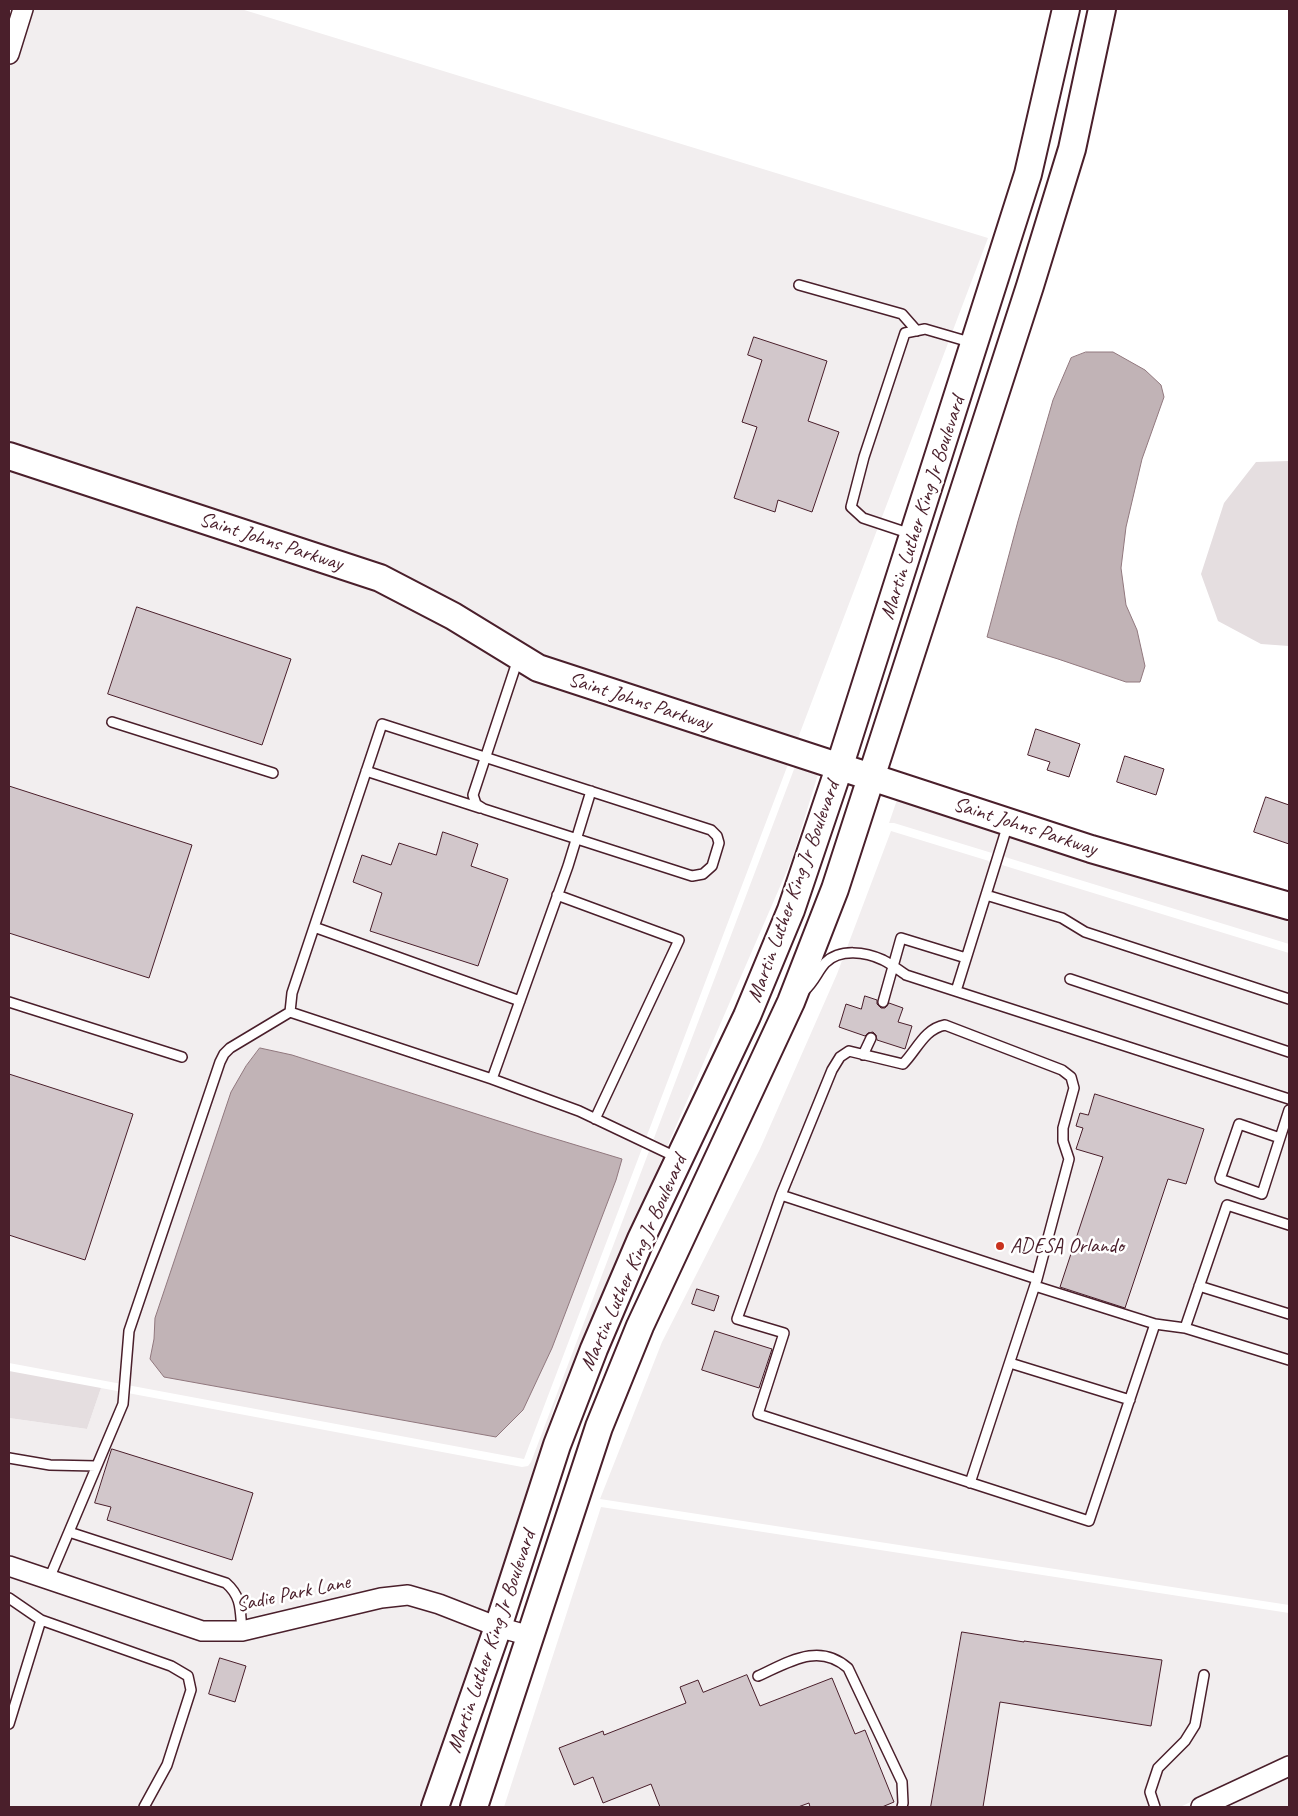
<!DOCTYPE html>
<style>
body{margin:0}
#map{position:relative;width:1298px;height:1816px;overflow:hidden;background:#fff;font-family:Caveat,sans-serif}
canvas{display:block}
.frame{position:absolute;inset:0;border:10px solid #4a1f2b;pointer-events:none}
</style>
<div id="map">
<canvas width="1298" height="1816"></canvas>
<div class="frame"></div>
</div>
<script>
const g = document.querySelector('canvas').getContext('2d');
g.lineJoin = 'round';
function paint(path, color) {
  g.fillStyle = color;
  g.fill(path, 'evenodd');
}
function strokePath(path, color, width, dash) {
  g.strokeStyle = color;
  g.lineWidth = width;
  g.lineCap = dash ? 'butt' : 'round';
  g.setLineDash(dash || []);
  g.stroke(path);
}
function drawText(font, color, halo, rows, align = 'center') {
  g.font = font + ' Caveat,sans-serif';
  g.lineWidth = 5;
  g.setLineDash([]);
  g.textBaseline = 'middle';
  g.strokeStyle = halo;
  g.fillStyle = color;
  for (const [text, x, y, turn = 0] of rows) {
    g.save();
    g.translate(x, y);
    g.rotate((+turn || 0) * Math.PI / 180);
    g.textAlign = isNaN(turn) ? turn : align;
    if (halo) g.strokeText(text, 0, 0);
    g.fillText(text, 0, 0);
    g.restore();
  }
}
const built = new Path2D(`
 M9,9h232l747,229 -464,1221 -515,-96z
 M796,764l23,7 -27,88 -238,548 -25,85 -110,315h-410v-389l78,11 14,-41 421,79 6,-1 3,-4z
 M898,797l391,119v28l-395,-121h-5z
 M891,831l398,122v652l-689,-106 62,-157 98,-193 77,-175z
 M601,1507l688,106v143l-109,51h-676z
 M1289,1776v31h-66z`);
const green = new Path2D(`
 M1289,461v185l-28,-2 -43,-23 -17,-47 23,-71 32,-41z
 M9,1371l92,17 -14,41 -78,-11z`);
const water = new Path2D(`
 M1086,352h27l32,18 16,15 3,12 -22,62 -16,68 -5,41 5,37 11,25 8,36 -5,16h-14l-68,-23 -71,-22 31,-116 35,-121 18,-42z
 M260,1048l32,7 244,78 86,26 -6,21 -64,168 -29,62 -27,27 -332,-60 -14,-18 4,-20 1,-21 76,-226 15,-26z`);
const building = new Path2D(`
 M754,337l73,24 -19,60 31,11 -27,80 -34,-12 -3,12 -41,-14 23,-71 -15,-5 20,-62 -14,-5z
 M137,607l154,52 -29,86 -154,-51z
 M1036,729l44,15 -11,33 -22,-7 3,-8 -22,-7z
 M1125,756l39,13 -8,26 -39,-13z
 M9,786l183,59 -43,133 -140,-45z
 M1266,797l23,8v39l-35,-12z
 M443,832l35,12 -7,22 37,13 -30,87 -108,-35 12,-38 -29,-11 9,-27 29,10 8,-22 37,12z
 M865,996l12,4v4l4,4h4l4,-5 14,5 -5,14 14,4 -7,23 -28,-9 -1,-5 -3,-3 -5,1 -3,3 -26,-9 7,-23 15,5z
 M9,1074l124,40 -48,146 -76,-25z
 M1095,1094l109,35 -18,55 -18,-5 -43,129 -65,-21 43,-130 -27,-8 7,-21 -7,-2 4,-13 8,2z
 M697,1289l22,7 -5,15 -22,-7z
 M715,1331l57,18 -13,39 -57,-18z
 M112,1449l141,44 -21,67 -125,-40 4,-13 -16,-4z
 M962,1632l62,10v-1l138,19 -11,66 -151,-24 -17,105h-52z
 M220,1658l26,8 -11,36 -26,-8z
 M747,1675l13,31 72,-28 23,56 10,-4 29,72 -12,5h-72l-1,-4 -11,4h-138l-9,-23 -48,19 -10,-26 -19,8 -15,-37 44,-17 1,4 82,-32 -6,-16 18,-7 5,12z`);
const lane = new Path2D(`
 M799,285l103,29 15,17
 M911,534l-48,-16 -12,-11 13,-50 41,-124 20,-4 48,14
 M518,659l-45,136 3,9 8,5 208,67 11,-2 9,-8 7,-23 -2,-7 -6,-6 -329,-106 -90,269 -2,19 202,67 76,-213 23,-75
 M112,722l161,51
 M366,771l114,37
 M557,895l122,45 -84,179
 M986,895l76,23 23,14 204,67
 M314,927l206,74
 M1070,979l219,73
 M804,991c11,-10 13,-19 21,-28 15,-15 41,-11 58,-3 8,4 16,10 23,15l383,124
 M956,991l52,-167
 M9,1002l173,55
 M883,1002l18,-64 65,20
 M863,1055l8,-17
 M492,1079l87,32 99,47
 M1280,1138l-41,-14 -19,55 42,15 27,-84
 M781,1195l51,-125 8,-13 9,-6 54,13c14,-14 21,-35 42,-39l117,45 9,7 3,11 -11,40v13l6,18 -32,120
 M1289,1225l-62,-20 -42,123 104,32
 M1035,1286l120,38
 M1199,1286l90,28
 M1010,1363l120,37
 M9,1458l41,7 46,1
 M970,1483l67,-204 -256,-84 -44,124 47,14 -26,81 331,107 66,-197 30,4
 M69,1532l157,51c16,14 14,27 16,48
 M49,1579l74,-175 6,-73 91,-269 4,-8 6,-6 60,-36
 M9,1598l32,22 130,46 17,10 3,14 -24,75 -23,42
 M758,1676c31,-14 61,-34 90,-8l54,114 1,21 -1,4
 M9,1724l32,-104
 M1155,1807l-5,-15 8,-24 27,-27 10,-16 9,-50`);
const street = new Path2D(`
 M9,54l14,-45
 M9,1566l193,65h40l139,-33 27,-3 31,9 59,23 32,9
 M1201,1807l88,-41`);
const secondary = new Path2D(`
 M9,456l371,122 73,38 85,52 553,181 198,57
 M435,1807l63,-180 59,-182 37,-96 47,-110 106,-223 44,-106 48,-142 189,-594 38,-165
 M474,1807l125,-380 41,-101 151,-324 44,-113 195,-603 42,-137 30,-140`);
const markers = [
 [1000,1246,5,"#c8321e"]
];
const streetNames = [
 ["Martin Luther King Jr Boulevard",923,508,-72],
 ["Saint Johns Parkway",271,542,18],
 ["Saint Johns Parkway",640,702,18],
 ["Saint Johns Parkway",1025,827,18],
 ["Martin Luther King Jr Boulevard",794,892,-70],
 ["Martin Luther King Jr Boulevard",634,1263,-66],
 ["Sadie Park Lane",293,1594,-12],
 ["Martin Luther King Jr Boulevard",492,1642,-71]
];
const poiNames = [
 ["ADESA Orlando",1010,1246]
];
paint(built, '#f2eeef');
paint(green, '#e5dee0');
paint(water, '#c1b3b6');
strokePath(water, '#91787e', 1);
paint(building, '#d2c7cb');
strokePath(building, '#4a1f2b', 1);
strokePath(lane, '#4a1f2b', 12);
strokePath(street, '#4a1f2b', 22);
strokePath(secondary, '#4a1f2b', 30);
strokePath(lane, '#fff', 9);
strokePath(street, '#fff', 19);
strokePath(secondary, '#fff', 26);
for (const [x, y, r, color] of markers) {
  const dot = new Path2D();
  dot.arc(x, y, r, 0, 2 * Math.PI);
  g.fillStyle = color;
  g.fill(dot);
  strokePath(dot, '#fff', 2);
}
drawText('21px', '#4a1f2b', '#fff', streetNames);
drawText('21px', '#4a1f2b', '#fff', poiNames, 'left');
</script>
